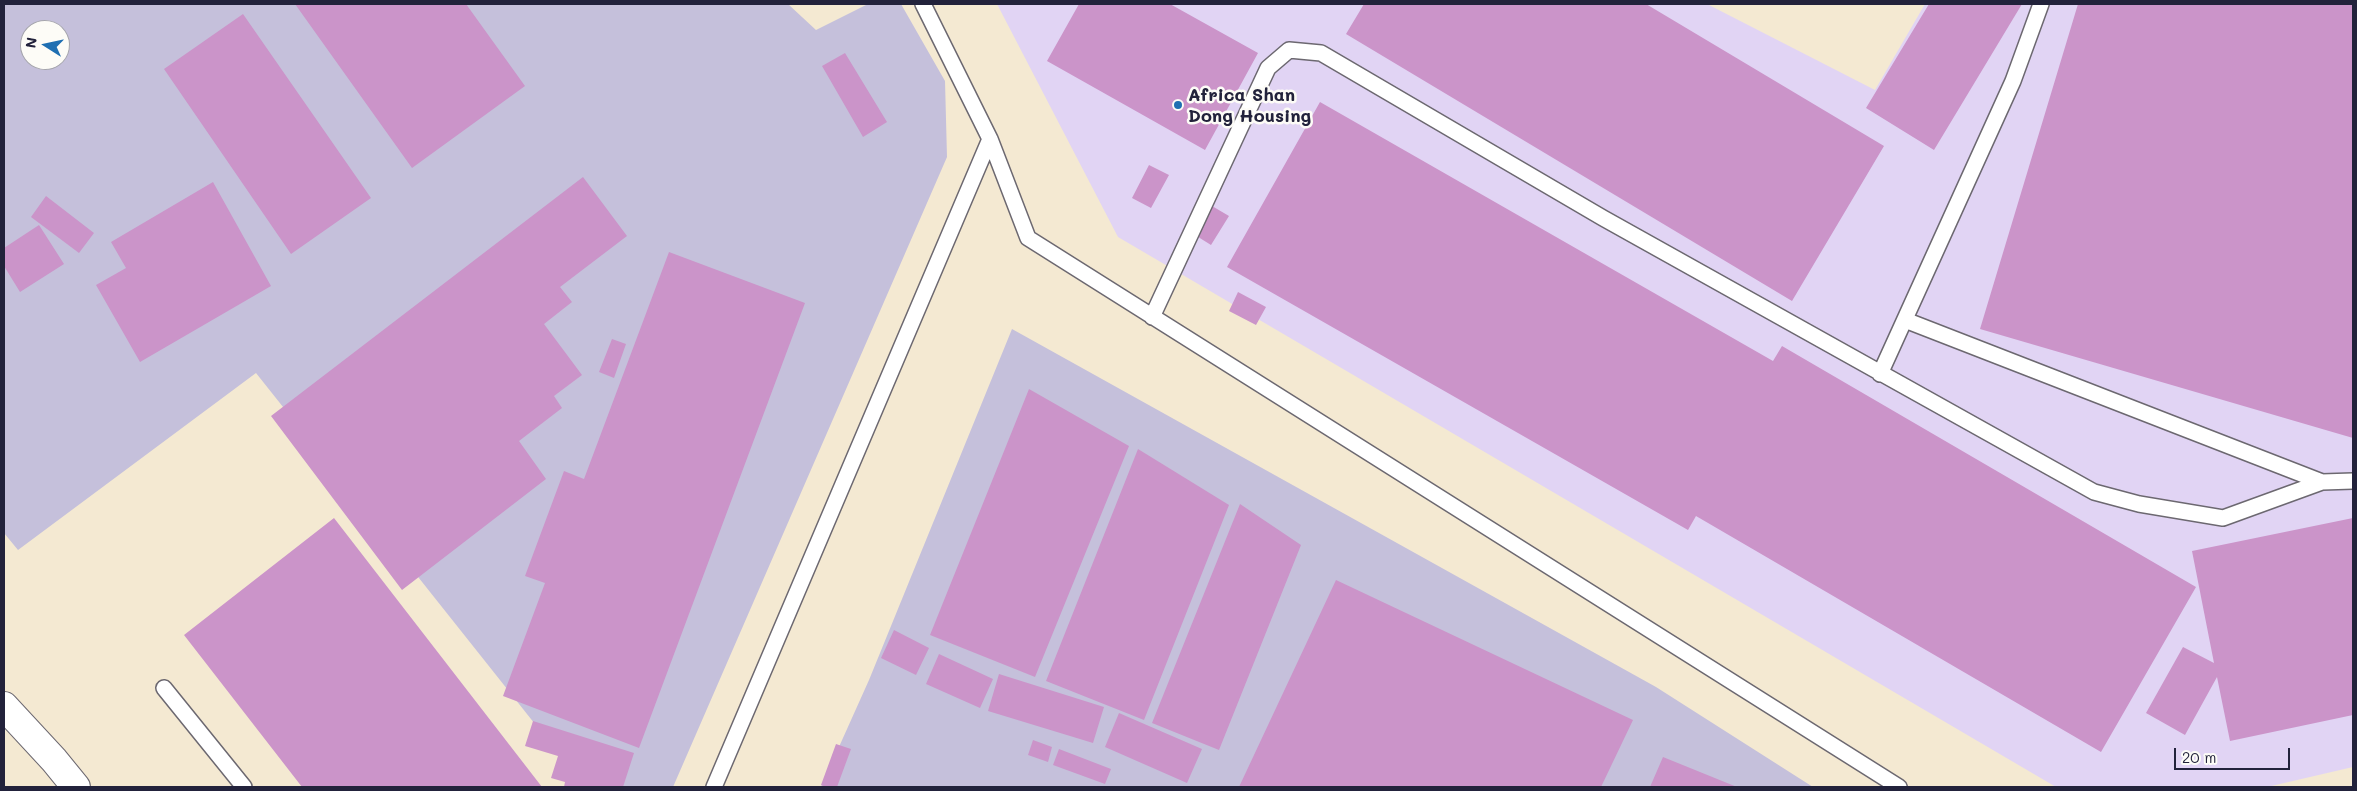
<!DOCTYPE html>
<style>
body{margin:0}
#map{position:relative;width:2357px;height:791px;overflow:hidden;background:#f4e9d2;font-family:Mali,sans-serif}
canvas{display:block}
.frame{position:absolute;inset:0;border:5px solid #22223b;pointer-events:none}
.north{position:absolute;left:20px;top:20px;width:50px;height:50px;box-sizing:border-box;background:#fdfcf7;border:1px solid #a5a5ac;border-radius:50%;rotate:280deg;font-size:14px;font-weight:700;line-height:20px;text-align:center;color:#22223b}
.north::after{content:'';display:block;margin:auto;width:18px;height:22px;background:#1f6fb2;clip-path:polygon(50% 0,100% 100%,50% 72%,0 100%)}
.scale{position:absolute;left:2174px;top:748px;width:116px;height:22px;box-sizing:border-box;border:2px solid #22223b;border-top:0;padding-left:6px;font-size:15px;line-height:18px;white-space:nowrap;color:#22223b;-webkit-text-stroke:4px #fdfcf7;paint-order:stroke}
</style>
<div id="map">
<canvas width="2357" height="791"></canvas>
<div class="frame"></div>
<div class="north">N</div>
<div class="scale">20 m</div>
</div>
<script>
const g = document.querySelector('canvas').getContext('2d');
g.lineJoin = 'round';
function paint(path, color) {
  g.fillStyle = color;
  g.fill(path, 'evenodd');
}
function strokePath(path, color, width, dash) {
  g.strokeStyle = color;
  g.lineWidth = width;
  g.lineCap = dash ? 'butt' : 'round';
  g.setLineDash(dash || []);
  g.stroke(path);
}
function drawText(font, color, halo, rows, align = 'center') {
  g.font = font + ' Mali,sans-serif';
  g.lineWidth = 5;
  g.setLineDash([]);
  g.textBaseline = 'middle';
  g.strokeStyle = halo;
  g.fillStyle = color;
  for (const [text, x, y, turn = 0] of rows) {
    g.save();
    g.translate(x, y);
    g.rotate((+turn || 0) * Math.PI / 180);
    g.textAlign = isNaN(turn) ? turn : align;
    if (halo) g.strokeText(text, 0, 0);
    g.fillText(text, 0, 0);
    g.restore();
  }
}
const built = new Path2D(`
 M997,4h710l168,86 50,-86h428v763l-86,20h-211l-938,-550z`);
const industrial = new Path2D(`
 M4,4h784l28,26 52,-26h33l44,77 2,76 -274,630h-88l-329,-414 -238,177 -14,-17zM30,30h30v30h-30z
 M1012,329l644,358 157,100h-992l48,-107z`);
const building = new Path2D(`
 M295,4h171l59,82 -113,82z
 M1079,4h91l88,49 -53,97 -158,-89z
 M1364,4h282l238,142 -92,155 -446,-267z
 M1929,4h93l-88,146 -68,-42z
 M2078,4h275v434l-373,-109z
 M243,14l128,184 -80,56 -127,-185z
 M845,53l42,69 -24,15 -41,-71z
 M1320,102l453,259 9,-15 414,241 -95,165 -405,-236 -8,14 -461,-263z
 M1149,165l20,10 -18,33 -19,-10z
 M583,177l44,59 -67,51 12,15 -28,22 38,51 -28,21 8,12 -43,33 27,38 -144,111 -131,-174z
 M213,182l58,104 -131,76 -44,-77 30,-17 -15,-26z
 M46,196l48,37 -15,20 -48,-36z
 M1212,206l17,10 -18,29 -16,-10z
 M39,225l25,39 -44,28 -16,-26v-18z
 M669,252l136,51 -166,445 -136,-52 42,-113 -20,-7 39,-105 20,8z
 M1238,292l28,15 -10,18 -27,-14z
 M612,339l14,5 -12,34 -15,-6z
 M1029,389l100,57 -94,231 -105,-42z
 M1138,449l91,56 -85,215 -98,-39z
 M1240,504l61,41 -82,205 -67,-27z
 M334,518l208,269h-240l-118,-152z
 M2353,518v197l-123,26 -13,-64 -32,58 -39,-22 37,-66 31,16 -22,-112z
 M1336,580l297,140 -32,67h-362z
 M894,630l35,18 -13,27 -35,-17z
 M939,654l54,25 -13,29 -54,-24z
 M999,674l105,33 -11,36 -105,-32z
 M1119,713l83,36 -15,34 -82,-36z
 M533,721l101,32 -11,34h-59l1,-5 -14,-4 7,-22 -33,-10z
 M1033,740l19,7 -4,15 -20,-7z
 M836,744l15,5 -14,38h-11l-5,-2z
 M1059,749l52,20 -6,15 -52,-19z
 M1663,757l74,30h-87z`);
const service = new Path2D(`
 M923,4l67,135 38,99 871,549
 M1152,317l116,-249 21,-18 32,3 282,165 491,274 45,12 84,14 99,-36 31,-1
 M1905,320l417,162
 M1880,374l133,-293 28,-77
 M164,688l80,99
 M714,787l276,-648`);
const minor = new Path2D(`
 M4,706l50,54 22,27`);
const markers = [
 [1178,105,5,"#1f6fb2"]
];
const poiNames = [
 ["Africa Shan",1188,95],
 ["Dong Housing",1188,116]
];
paint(built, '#e1d4f4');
paint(industrial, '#c5c0db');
paint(building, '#cb94c9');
strokePath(service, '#6c6870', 18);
strokePath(minor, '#6c6870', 30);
strokePath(service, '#fff', 15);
strokePath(minor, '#fff', 28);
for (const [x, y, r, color] of markers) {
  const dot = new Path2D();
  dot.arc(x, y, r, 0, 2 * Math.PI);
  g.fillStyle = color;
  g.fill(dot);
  strokePath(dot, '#fdfcf7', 2);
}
drawText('bold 18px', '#22223b', '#fdfcf7', poiNames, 'left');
</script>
